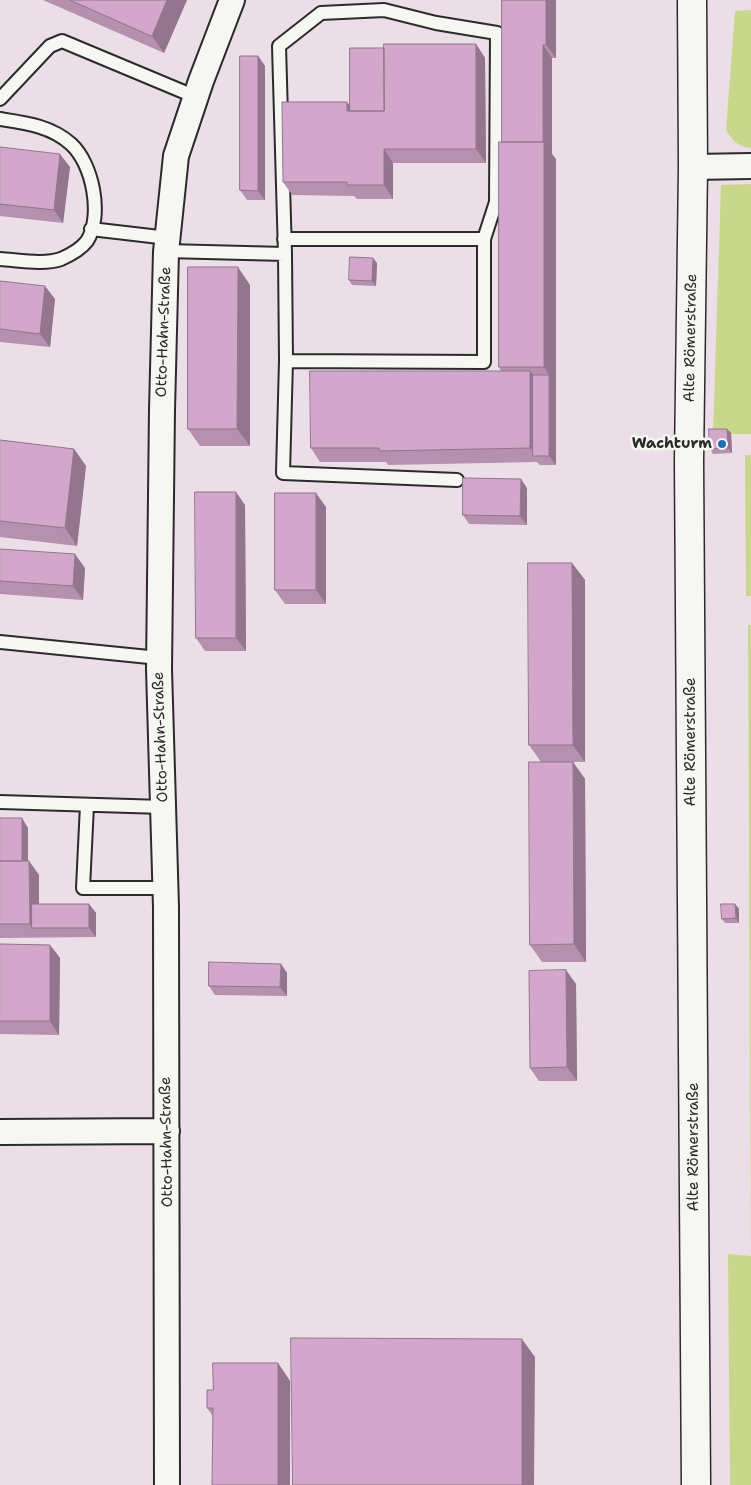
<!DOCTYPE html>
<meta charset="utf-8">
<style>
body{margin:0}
canvas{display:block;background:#ebdee6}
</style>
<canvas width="751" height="1485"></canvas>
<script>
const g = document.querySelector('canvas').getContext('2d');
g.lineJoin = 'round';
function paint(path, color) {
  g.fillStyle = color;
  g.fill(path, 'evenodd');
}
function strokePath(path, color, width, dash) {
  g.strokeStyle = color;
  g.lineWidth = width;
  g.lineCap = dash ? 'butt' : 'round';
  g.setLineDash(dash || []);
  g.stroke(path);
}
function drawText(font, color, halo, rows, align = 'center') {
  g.font = font + ' "Shantell Sans",sans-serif';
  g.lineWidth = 5;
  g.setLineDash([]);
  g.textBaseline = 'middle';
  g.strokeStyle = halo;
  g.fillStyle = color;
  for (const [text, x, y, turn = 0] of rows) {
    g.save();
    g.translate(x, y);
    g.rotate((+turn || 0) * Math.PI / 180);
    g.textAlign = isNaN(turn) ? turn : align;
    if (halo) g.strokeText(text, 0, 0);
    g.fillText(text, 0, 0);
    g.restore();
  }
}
const green = new Path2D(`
 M751,10v138c-13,-1 -18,-7 -25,-18l9,-119z
 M751,184v250h-38l8,-249z
 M745,455h6v141h-5z
 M748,625h3v860h-21l-2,-231 23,2z`);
const lane = new Path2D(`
 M0,99l50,-53 12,-5 134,56
 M0,119c26,4 51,7 71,25 22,20 32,72 16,97 -6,8 -17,14 -26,18 -17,6 -43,1 -61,0
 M91,229l77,9
 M284,239h200v123l-198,-1
 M166,251l119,3 1,107 -3,112 174,7
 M285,254l-6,-208 42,-33 63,-3 52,13 61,10 -1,169 -12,37
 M0,642l159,16
 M0,802l163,5
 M87,805l-4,83h82`);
const street = new Path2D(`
 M693,167l58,-1
 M0,1132l167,-1
 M167,1485l-1,-578 -7,-238 3,-259 4,-158 10,-96 25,-75 31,-81`);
const secondary = new Path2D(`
 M692,0l1,167 -4,294 7,1024`);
const wall = new Path2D(`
 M43,0h144l-23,53z
 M502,0h54v58h-4v96l4,5v306h-16l-3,-3 -149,3 -2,-3h-66l-9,-14 190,-77 -2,-4 3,-225z
 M476,44l9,14 1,105h-93v36h-36l-3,-3 -62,-1 -9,-13 64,-80 3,5 34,-59z
 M258,56l7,10v134h-18l-7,-10z
 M0,147l70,20 -7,56 -63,-7z
 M377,263l-1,23 -24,-1 -3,-5z
 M0,281l55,18 -5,48 -50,-5z
 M250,285v161h-50l-12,-17z
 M727,429l4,4 1,20 -19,1 -3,-5z
 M0,440l74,9 12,17 -9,80 -77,-9z
 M527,488v37l-58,-1 -6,-9z
 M245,505l1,146h-41l-9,-13z
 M326,507v97h-41l-10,-14z
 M0,549l85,19 -2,32 -83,-6z
 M572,563l13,17v182h-12l12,17 1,183h-44l-12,-17 11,-183 -12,-17z
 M0,818l28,10v33h1l10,14v29h50l7,9v24l-96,1z
 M735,904l4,5v14h-14l-3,-4z
 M0,944l50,1 10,13 -1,77 -59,-1z
 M281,964l6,9v23l-72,-1 -6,-9z
 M576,984l1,97h-38l-9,-13z
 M278,1363l12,18 -77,35 -6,-8 6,-18z`);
const shadedWall = new Path2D(`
 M167,0h20l-23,53 -12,-17z
 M546,0h10v58l-10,-13z
 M476,44l9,14 1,105 -10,-14z
 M543,45l9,13v96l4,5v306l-7,-9v-81l-5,-8z
 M258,56l7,10v134l-7,-9z
 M347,102l9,13 -9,-4z
 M384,149l9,14v36l-9,-14z
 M60,154l10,13 -7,56 -9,-13z
 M373,258l4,5 -1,23 -4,-5z
 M238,267l12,18v161l-13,-17z
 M45,286l10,13 -5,48 -10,-13z
 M530,371l10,13 -4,72 -6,-8z
 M727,429l4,4 1,20 -4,-5z
 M74,449l12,17 -9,80 -12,-18z
 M521,479l6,9v37l-7,-9z
 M236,492l9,13 1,146 -10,-13z
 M316,493l10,14v97l-10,-14z
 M75,554l10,14 -2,32 -10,-14z
 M572,563l13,17v182l-12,-17z
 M573,762l12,17 1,183 -12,-18z
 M22,818l6,10v47l-6,-10z
 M29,861l10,14v53h-7l-2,-4z
 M89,904l7,9v24l-7,-9z
 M735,904l4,5v14l-3,-5z
 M50,945l10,13 -1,77 -9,-14z
 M281,964l6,9v23l-7,-9z
 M566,970l10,14 1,97 -10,-14z
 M522,1339l13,18 -1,128h-12z
 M278,1363l12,18v104h-12z`);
const building = new Path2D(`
 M70,0h97l-15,36z
 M502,0h44v45h-3v97h-41z
 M384,44h92v105h-92v36h-37v-3h-64l-1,-80h65v9h37z
 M350,48h34v63h-34z
 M240,56h18v135l-18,-1z
 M499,142h45v225h-45z
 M0,147l60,7 -6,56 -54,-6z
 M350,257l23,1 -1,23 -23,-1z
 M188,267h50l-1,162h-49z
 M0,281l45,5 -5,48 -40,-5z
 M310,371h220v77l-151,3v-3h-68z
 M533,375h16v81h-16z
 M709,429h18l1,19 -18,1z
 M0,440l74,9 -9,79 -65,-7z
 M463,478l58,1 -1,37 -57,-1z
 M195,492h41v146h-40z
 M275,493h41v97h-41z
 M0,549l75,5 -2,32 -73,-5z
 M528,563h44l1,182h-44z
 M529,762h44l1,182 -44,1z
 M0,818h22v43h-22z
 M0,861h29l1,63h-30z
 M32,904h57v24h-57z
 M721,904h14l1,14 -14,1z
 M0,944l50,1v76h-50z
 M209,962l72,2 -1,23 -71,-1z
 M566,970l1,97 -37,1 -1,-97z
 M291,1338l231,1v146h-229z
 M213,1363h65v122h-66l1,-77h-6v-18h6z`);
const markers = [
 [722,444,5,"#1f6fb2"]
];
const streetNames = [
 ["Otto-Hahn-Straße",164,332,-88],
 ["Alte Römerstraße",691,338,-89],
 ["Otto-Hahn-Straße",161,737,-92],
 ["Alte Römerstraße",691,742,-90],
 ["Otto-Hahn-Straße",167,1142,-91],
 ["Alte Römerstraße",694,1147,-90]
];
const poiNames = [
 ["Wachturm",712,444]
];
paint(green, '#c8d78b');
strokePath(lane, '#2b2b2b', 16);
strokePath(street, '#2b2b2b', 28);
strokePath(secondary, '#2b2b2b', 31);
strokePath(lane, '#f6f6f2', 12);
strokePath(street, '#f6f6f2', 24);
strokePath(secondary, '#f6f6f2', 28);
paint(wall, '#b590af');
paint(shadedWall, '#93758e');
paint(building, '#d2a7cb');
strokePath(building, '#93758e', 1);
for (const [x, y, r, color] of markers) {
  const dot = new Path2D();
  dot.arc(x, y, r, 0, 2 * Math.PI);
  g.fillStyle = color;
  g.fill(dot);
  strokePath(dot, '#f6f6f2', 2);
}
drawText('15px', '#2b2b2b', '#f6f6f2', streetNames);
drawText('bold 15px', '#2b2b2b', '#f6f6f2', poiNames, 'right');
</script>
